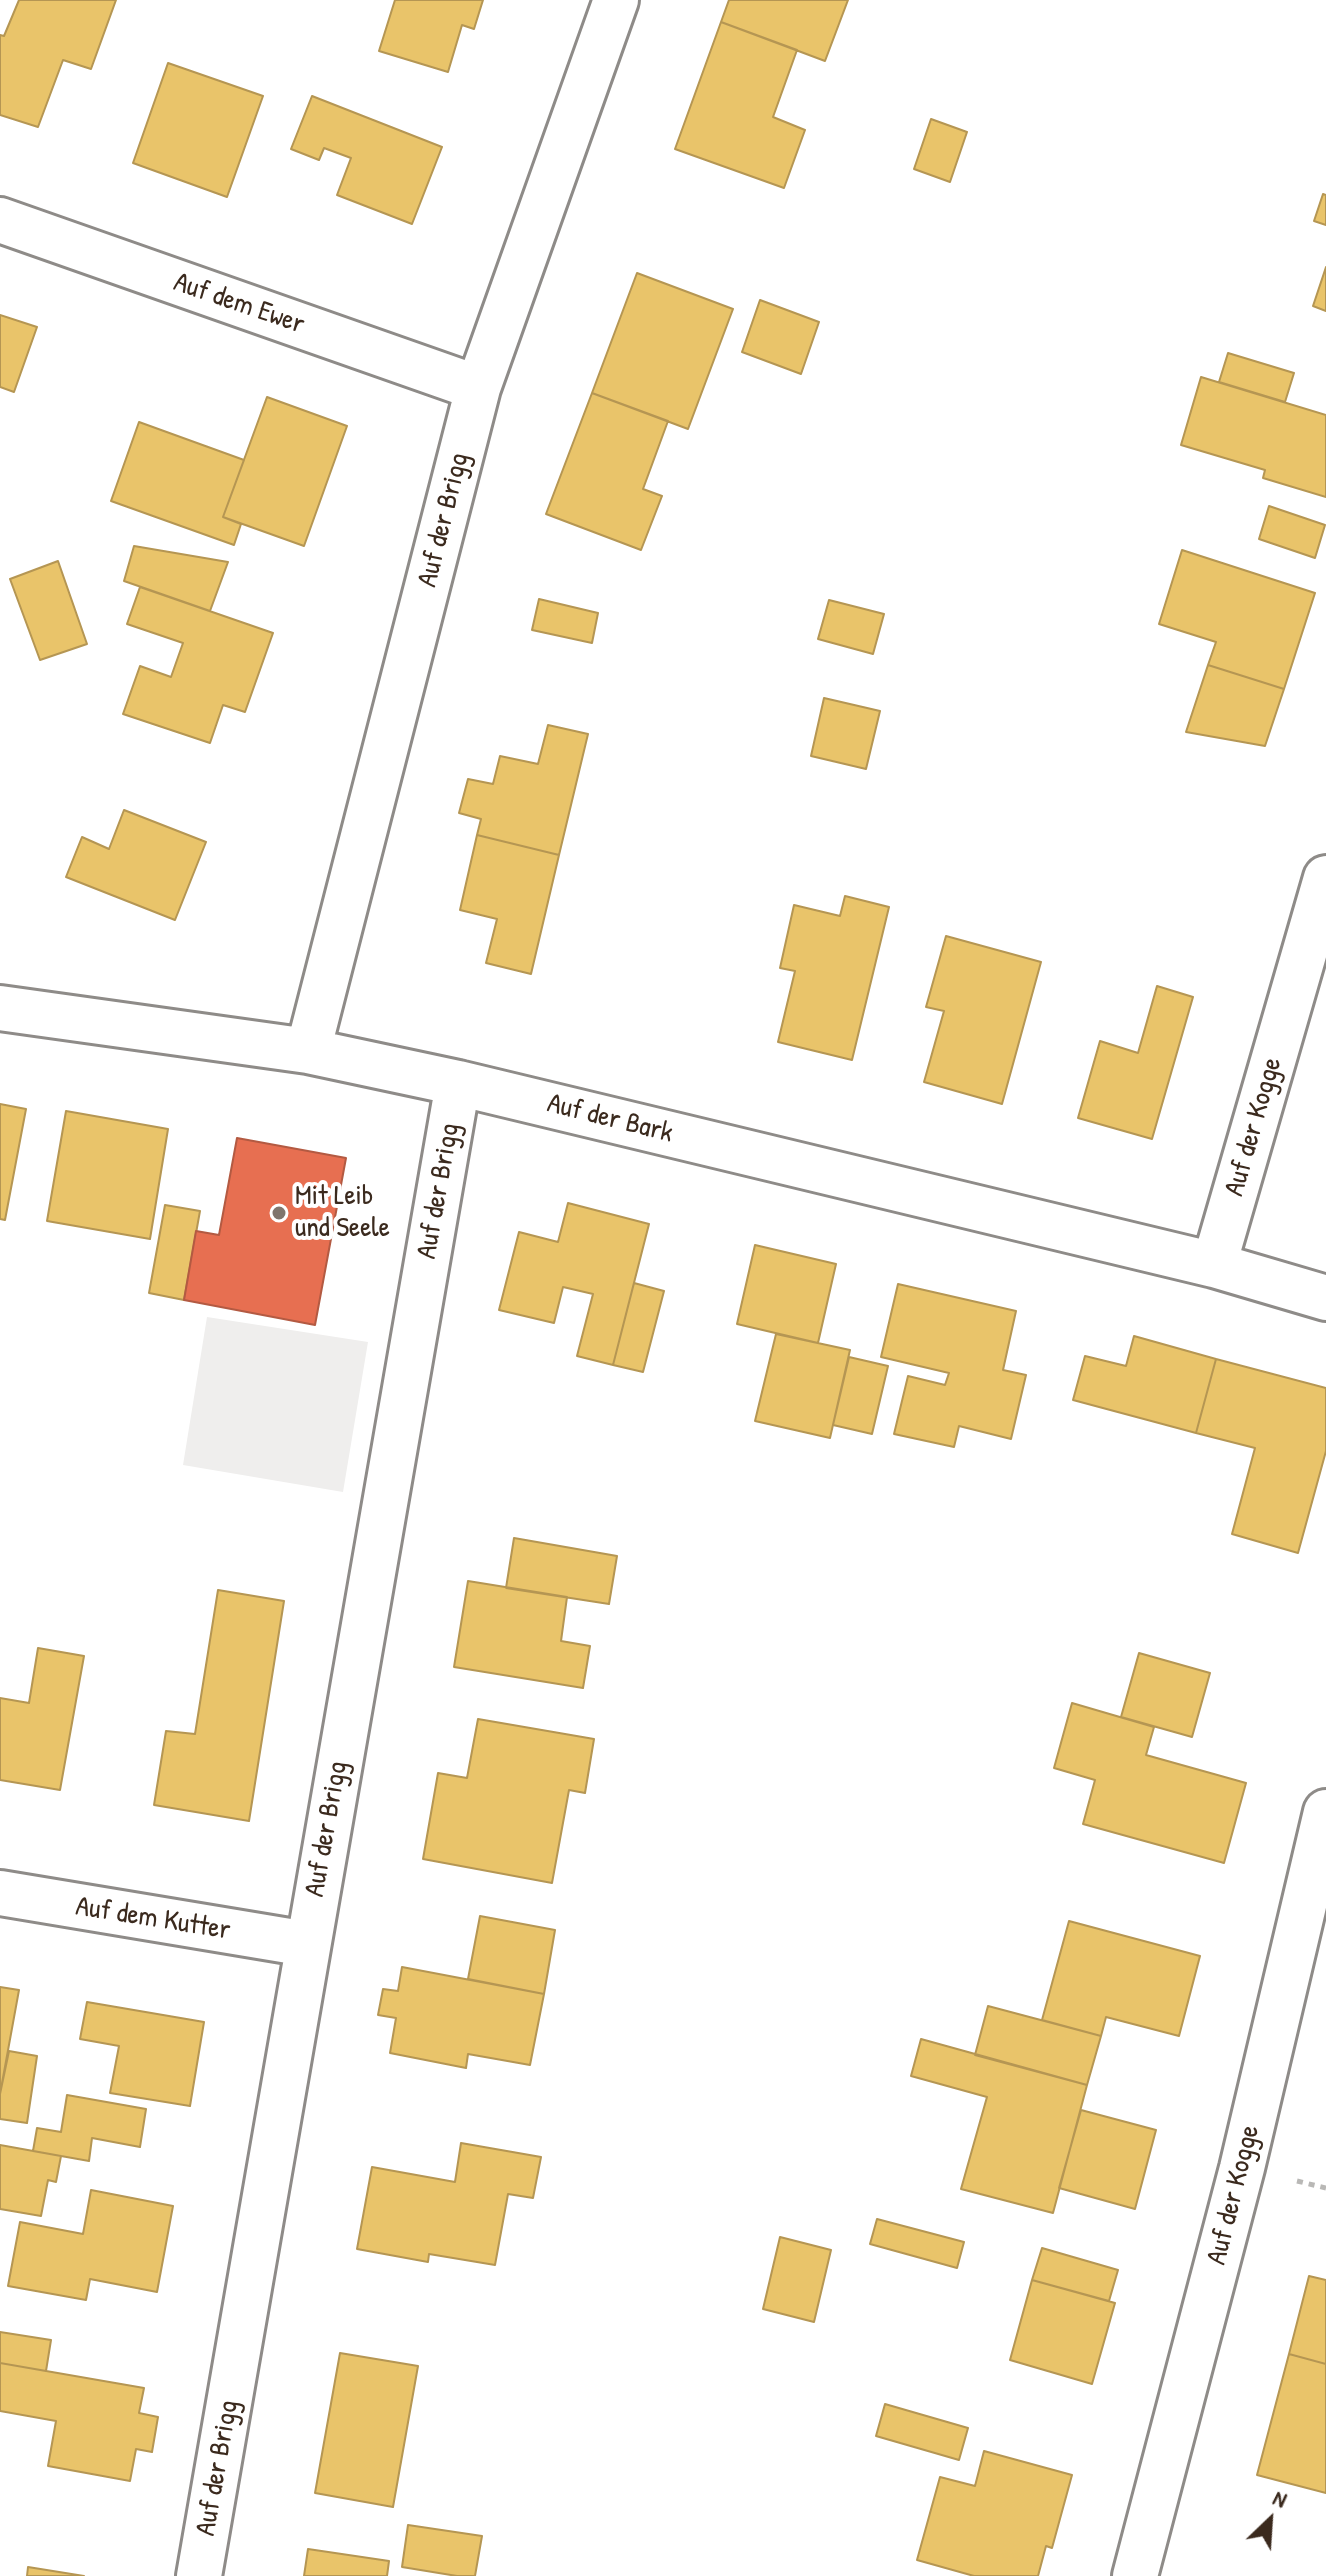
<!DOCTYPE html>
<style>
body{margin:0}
#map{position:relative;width:1326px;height:2576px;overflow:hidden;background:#fff;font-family:"Patrick Hand",sans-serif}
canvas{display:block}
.north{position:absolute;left:1230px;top:2480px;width:80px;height:80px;-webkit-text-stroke:6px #fff;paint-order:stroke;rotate:25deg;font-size:22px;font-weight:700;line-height:32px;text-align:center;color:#3b2a1e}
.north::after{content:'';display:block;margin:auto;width:28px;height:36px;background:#3b2a1e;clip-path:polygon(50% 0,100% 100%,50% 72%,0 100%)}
</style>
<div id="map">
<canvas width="1326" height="2576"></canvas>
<div class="north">N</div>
</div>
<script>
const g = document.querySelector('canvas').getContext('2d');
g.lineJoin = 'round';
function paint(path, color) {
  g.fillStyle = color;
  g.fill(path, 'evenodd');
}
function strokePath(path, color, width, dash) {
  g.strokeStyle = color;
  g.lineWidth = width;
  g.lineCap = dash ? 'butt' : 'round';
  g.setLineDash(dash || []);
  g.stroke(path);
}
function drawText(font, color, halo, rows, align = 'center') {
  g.font = font + ' "Patrick Hand",sans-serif';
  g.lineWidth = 8;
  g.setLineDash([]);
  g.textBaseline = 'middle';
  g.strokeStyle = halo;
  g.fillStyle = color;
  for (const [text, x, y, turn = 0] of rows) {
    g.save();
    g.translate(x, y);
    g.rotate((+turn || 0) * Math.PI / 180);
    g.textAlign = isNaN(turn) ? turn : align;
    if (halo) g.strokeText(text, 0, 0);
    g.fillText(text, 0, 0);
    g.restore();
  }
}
const built = new Path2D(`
 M207,1317l161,25 -25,150 -160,-27z`);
const homes = new Path2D(`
 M19,0h97l-25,69 -28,-9 -25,67 -38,-12v-80l4,1z
 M395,0h88l-9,29 -12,-4 -14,47 -69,-21z
 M729,0h119l-23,61 -104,-39z
 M721,22l76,28 -24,67 32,13 -21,58 -109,-39z
 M168,63l95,33 -36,101 -94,-34z
 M312,96l130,51 -30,77 -75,-29 14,-37 -27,-10 -5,12 -28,-11z
 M931,119l36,13 -17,50 -36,-13z
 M1323,194l3,1v30l-12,-4z
 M1326,267v44l-13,-5z
 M637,273l96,36 -45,120 -96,-36z
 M760,300l59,22 -18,52 -59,-22z
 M0,315l37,12 -23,65 -14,-5z
 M1228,353l66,20 -9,29 -66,-20z
 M1201,377l125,38v82l-63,-19 2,-8 -84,-25z
 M592,393l76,28 -25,68 19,7 -21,54 -95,-36z
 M267,397l80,29 -43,120 -81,-29z
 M139,422l105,38 -21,57 18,7 -7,21 -123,-44z
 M1269,506l56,19 -10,33 -56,-19z
 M134,546l94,16 -18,49 -86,-30z
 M1182,550l133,43 -31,96 -76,-24 8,-23 -57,-18z
 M58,561l29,83 -47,16 -30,-81z
 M140,587l133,46 -28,79 -22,-7 -13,38 -87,-29 17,-48 31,11 12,-34 -56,-19z
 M539,599l59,14 -6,30 -60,-13z
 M829,600l55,14 -11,40 -55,-15z
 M1208,665l76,24 -19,57 -79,-14z
 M824,698l56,13 -14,58 -55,-13z
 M548,725l40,9 -29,121 -82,-20 4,-16 -22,-6 9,-34 25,5 7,-28 38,8z
 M124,810l82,32 -31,78 -109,-43 16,-40 27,12z
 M477,835l82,20 -28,119 -45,-11 11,-44 -37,-9z
 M845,896l44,11 -37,153 -74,-18 17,-71 -15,-3 14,-63 46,11z
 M946,936l95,26 -39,142 -78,-22 20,-71 -18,-4z
 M1157,986l36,11 -41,142 -74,-21 22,-77 38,12z
 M0,1104l26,5 -21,111 -5,-1z
 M66,1111l102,18 -18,110 -103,-18z
 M568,1203l81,21 -36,141 -36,-9 16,-62 -30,-7 -9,36 -55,-13 20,-78 39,10z
 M165,1205l35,6 -16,89 -35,-7z
 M755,1245l81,19 -18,79 -81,-19z
 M634,1283l30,8 -21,81 -30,-7z
 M898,1284l118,27 -13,59 23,5 -15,64 -52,-13 -5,21 -60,-13 14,-58 37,9 4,-12 -68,-16z
 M776,1334l74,16 -20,88 -75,-17z
 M1134,1336l82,23 -20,74 -123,-33 12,-44 41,10z
 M849,1357l39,9 -16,68 -39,-9z
 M1216,1359l110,29v63l-28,102 -66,-19 23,-86 -59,-15z
 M514,1538l103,18 -8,48 -103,-16z
 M468,1581l99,16 -6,44 29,5 -7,42 -129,-21z
 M218,1590l66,11 -35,220 -95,-16 12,-74 29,3z
 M38,1648l46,8 -24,134 -60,-10v-82l29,5z
 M1139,1653l71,20 -18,64 -71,-20z
 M1072,1703l82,24 -8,28 100,28 -22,80 -141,-39 12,-44 -41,-12z
 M478,1719l116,20 -9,54 -16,-3 -17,93 -129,-24 15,-86 29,5z
 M480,1916l75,14 -11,64 -76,-15z
 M1069,1921l131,35 -21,80 -73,-19 -5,19 -59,-16z
 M402,1967l142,27 -14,71 -62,-11 -2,14 -76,-15 6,-35 -18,-3 5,-26 15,2z
 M0,1987l19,3 -19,104z
 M87,2002l117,20 -14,84 -80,-13 9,-47 -39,-7z
 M988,2006l113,30 -14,49 -112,-30z
 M921,2039l166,46 -34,128 -92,-24 26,-92 -76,-21z
 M9,2051l28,5 -10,67 -27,-4v-25z
 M67,2095l79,14 -6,38 -48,-9 -3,23 -56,-10 4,-23 24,4z
 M1081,2110l75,20 -21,79 -76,-21z
 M461,2143l80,14 -8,41 -25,-4 -13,71 -66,-11 -1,8 -71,-13 15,-82 83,15z
 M0,2145l61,11 -5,26 -8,-2 -7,36 -41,-7z
 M91,2190l82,16 -16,86 -67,-13 -4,21 -78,-14 12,-64 63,12z
 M877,2219l87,23 -7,26 -87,-24z
 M780,2237l51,13 -17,72 -51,-13z
 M1042,2248l76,22 -9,31 -77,-21z
 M1309,2276l17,4v84l-37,-10z
 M1032,2280l83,23 -23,81 -82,-24z
 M0,2332l51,8 -5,31 -46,-8z
 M340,2353l78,13 -25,141 -78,-14z
 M1289,2354l37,10v129l-69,-18z
 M0,2363l144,25 -5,25 19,4 -6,35 -16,-3 -6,32 -82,-15 8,-45 -56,-10z
 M885,2404l83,24 -9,32 -83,-24z
 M984,2451l88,24 -20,73 -6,-2 -8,30h-64l-57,-16 23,-83 35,9z
 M408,2525l74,11 -7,40h-18l-55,-9z
 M308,2549l81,12 -2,15h-83z
 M28,2567l56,9h-57z`);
const shops = new Path2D(`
 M237,1138l109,20 -31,167 -131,-25 12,-69 23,4z`);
const path = new Path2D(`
 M1297,2181l29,7`);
const street = new Path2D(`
 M0,220l478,168
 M1326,878l-112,387 112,33
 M0,1008l308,43 150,32 756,182
 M308,1051l170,-663 138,-388
 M0,1893l307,51
 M199,2576l259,-1493
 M1135,2576l107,-408 84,-356`);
const markers = [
 [279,1213,8,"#80756d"]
];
const streetNames = [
 ["Auf dem Ewer",239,304,19],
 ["Auf der Brigg",444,520,-76],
 ["Auf der Bark",610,1119,14],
 ["Auf der Kogge",1254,1127,-74],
 ["Auf der Brigg",439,1191,-80],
 ["Auf der Brigg",327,1829,-80],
 ["Auf dem Kutter",153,1919,9],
 ["Auf der Kogge",1234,2195,-76],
 ["Auf der Brigg",218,2468,-80]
];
const poiNames = [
 ["Mit Leib",295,1197],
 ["und Seele",295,1229]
];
paint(built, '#efeeed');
paint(homes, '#e9c46a');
strokePath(homes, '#b59653', 2);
paint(shops, '#e76f51');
strokePath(shops, '#b35a42', 2);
strokePath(street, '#8e8b88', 50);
strokePath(path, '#b9b8b6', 5, [6, 6]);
strokePath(street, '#fff', 44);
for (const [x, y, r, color] of markers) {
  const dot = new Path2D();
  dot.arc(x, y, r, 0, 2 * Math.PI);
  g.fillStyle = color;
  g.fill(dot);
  strokePath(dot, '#fff', 3);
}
drawText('28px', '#3b2a1e', '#fff', streetNames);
drawText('28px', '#3b2a1e', '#fff', poiNames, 'left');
</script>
